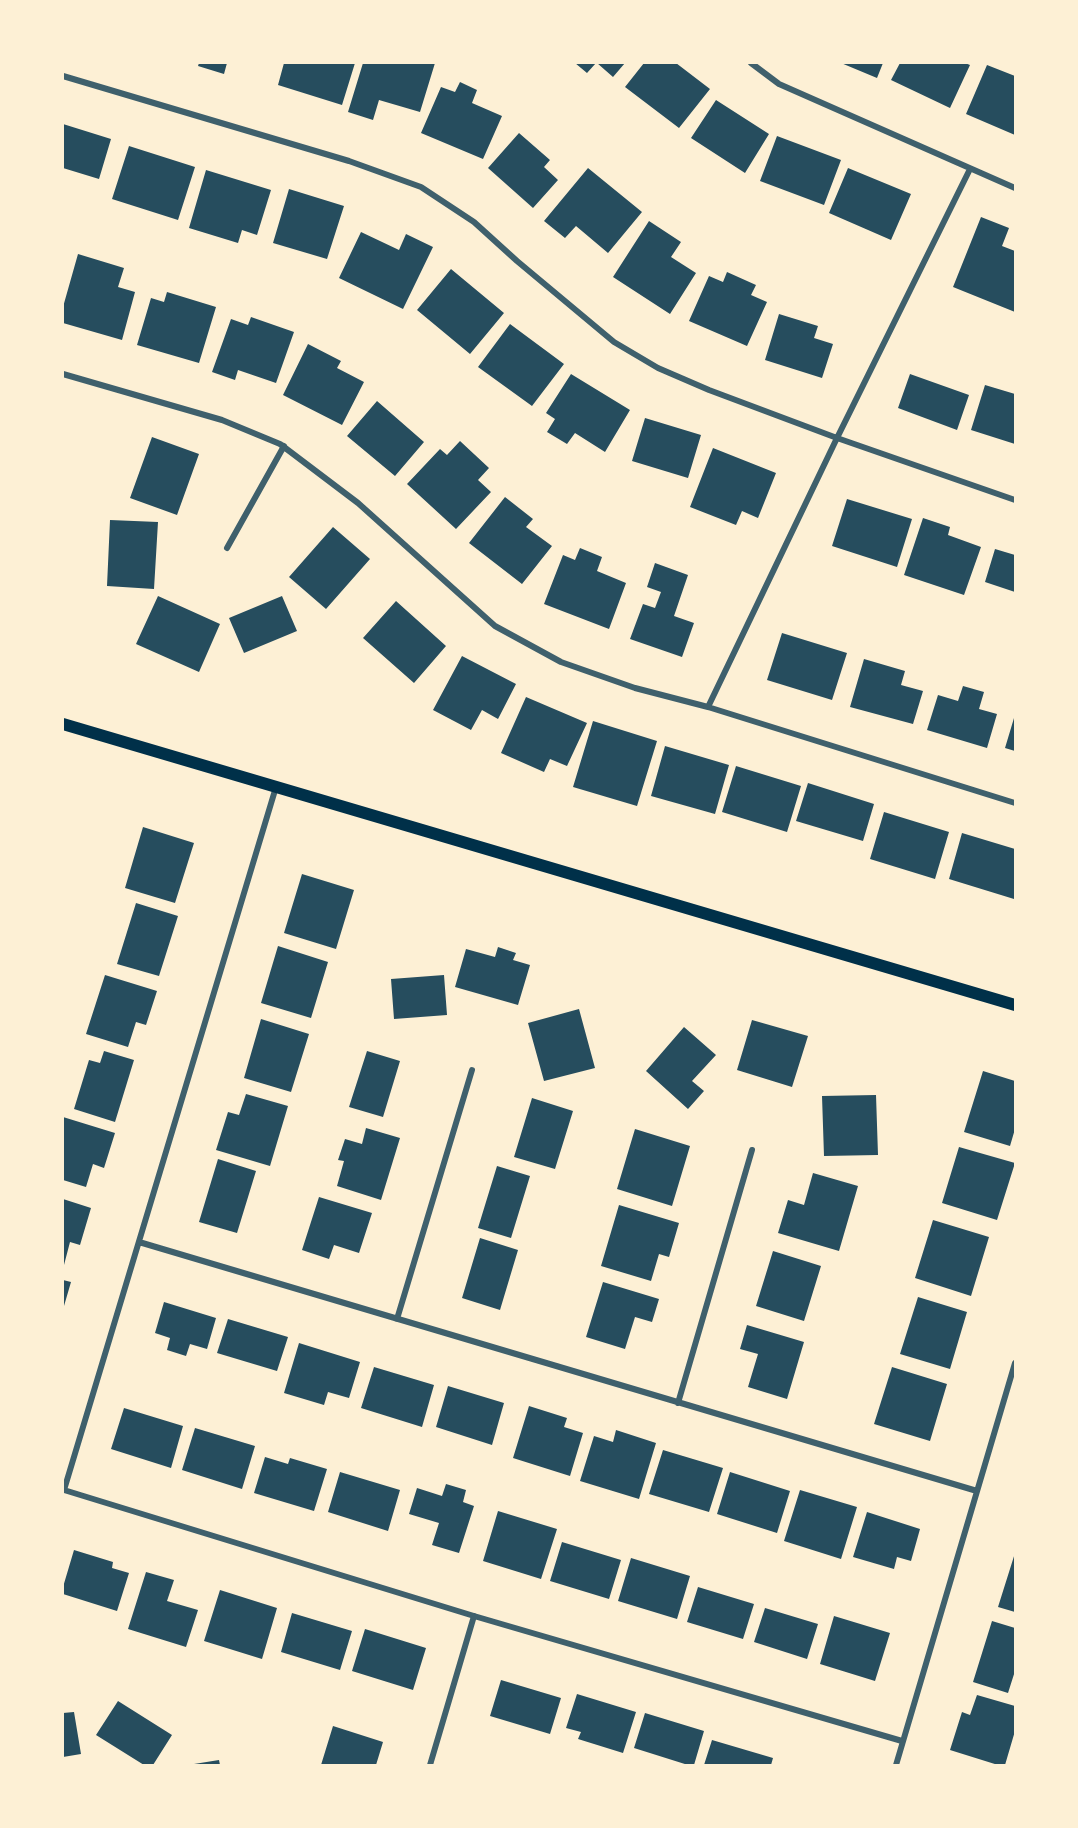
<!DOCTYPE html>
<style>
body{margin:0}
#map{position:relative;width:1078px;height:1828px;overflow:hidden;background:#fdf0d5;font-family:"Public Sans",sans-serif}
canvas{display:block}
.frame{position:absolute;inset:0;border:64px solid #fdf0d5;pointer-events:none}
</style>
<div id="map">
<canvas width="1078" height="1828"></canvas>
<div class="frame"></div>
</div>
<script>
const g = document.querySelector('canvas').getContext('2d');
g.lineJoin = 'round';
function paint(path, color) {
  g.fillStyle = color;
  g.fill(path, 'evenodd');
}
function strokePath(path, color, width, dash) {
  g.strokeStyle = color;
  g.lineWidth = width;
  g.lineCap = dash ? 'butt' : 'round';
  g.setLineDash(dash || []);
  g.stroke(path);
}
const building = new Path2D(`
 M199,63h28l-3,11 -26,-8z
 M284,63h71l-13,42 -64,-20z
 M363,63h72l-15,49 -41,-12 -6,20 -25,-8z
 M575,63h21l-9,10z
 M597,63h28l-12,14z
 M644,63h32l34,26 -31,39 -54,-41z
 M841,63h42l-6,15z
 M900,63h65l5,2 -20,43 -59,-28z
 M987,65l28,11v59l-49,-21z
 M460,82l17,8 -5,13 30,13 -19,43 -62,-26 20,-46 14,5z
 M716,100l53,34 -24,39 -54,-35z
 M63,124l48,15 -12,40 -36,-11z
 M519,133l31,27 -6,7 14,13 -25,28 -45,-40z
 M777,136l64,24 -17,45 -64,-24z
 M129,146l66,21 -17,53 -66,-21z
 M588,168l54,44 -34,41 -32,-27 -11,12 -21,-17z
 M848,168l63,26 -20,46 -62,-27z
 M206,170l65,20 -14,45 -15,-5 -4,13 -49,-15z
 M289,189l55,17 -17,53 -54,-16z
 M981,217l28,11 -7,18 13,5v61l-62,-25z
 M649,221l32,21 -10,15 25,16 -26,41 -57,-37z
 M361,232l38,18 7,-16 27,13 -30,62 -64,-31z
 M78,254l46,14 -6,19 17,5 -13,48 -59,-17v-16z
 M451,269l53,44 -34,41 -53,-44z
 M727,272l29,13 -5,10 16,7 -20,44 -58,-25 20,-45 14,6z
 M167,292l49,15 -17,56 -62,-18 14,-47 13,4z
 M779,314l39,12 -4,12 19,6 -11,34 -57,-18z
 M251,317l43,15 -18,51 -38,-13 -3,10 -23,-8 19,-53 17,6z
 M510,324l54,40 -32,42 -54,-39z
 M308,344l33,17 -4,7 27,14 -22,43 -59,-30z
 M571,374l59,36 -25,42 -30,-19 -8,11 -20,-12 8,-13 -9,-6z
 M910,374l59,21 -12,35 -59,-22z
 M985,385l30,9v50l-44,-14z
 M377,401l47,41 -29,34 -48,-40z
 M645,418l56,17 -13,43 -56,-17z
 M152,437l47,17 -22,61 -47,-17z
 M460,441l29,27 -11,12 13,12 -35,37 -49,-45 33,-35 7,6z
 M713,448l63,25 -18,45 -16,-7 -6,14 -46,-18z
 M505,497l28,22 -7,8 26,19 -30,38 -53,-41z
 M847,499l65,20 -15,48 -65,-21z
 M923,518l27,9 -2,8 33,12 -17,48 -60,-20z
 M110,520l48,2 -4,67 -47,-3z
 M333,527l37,32 -44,50 -37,-32z
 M580,548l22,9 -5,14 29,12 -17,46 -65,-25 19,-49 12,5z
 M995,549l20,6v37l-30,-10z
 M655,563l33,12 -14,41 20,7 -12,34 -52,-18 13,-35 12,4 6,-16 -14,-5z
 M158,596l62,28 -21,48 -63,-28z
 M282,596l15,35 -53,22 -15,-35z
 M396,601l50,45 -32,37 -51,-45z
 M782,633l65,20 -15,47 -65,-20z
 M462,656l54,28 -18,35 -16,-9 -11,20 -38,-20z
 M864,659l41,12 -4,14 22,6 -10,33 -63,-17z
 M963,686l21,6 -5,17 18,5 -10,34 -60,-18 11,-35 20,6z
 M526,697l61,26 -20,43 -17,-7 -6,13 -43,-19z
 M1014,718h1v33l-10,-3z
 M593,721l64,20 -20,65 -64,-19z
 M665,746l64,19 -14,49 -64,-18z
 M736,766l65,20 -14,46 -65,-20z
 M808,783l66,21 -11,37 -67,-20z
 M884,812l65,20 -14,47 -65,-20z
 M143,827l51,16 -19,60 -50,-15z
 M962,833l53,16 -1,50 -65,-20z
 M302,874l52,16 -18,59 -52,-16z
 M136,903l42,13 -19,60 -42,-12z
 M278,946l50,16 -17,56 -50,-15z
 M498,947l18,6 -3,7 17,5 -12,40 -63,-18 11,-38 29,8z
 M105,975l52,16 -11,34 -10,-3 -8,25 -42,-13z
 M444,975l3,40 -53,4 -3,-40z
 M579,1009l16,59 -51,13 -16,-58z
 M261,1019l48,15 -18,58 -47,-14z
 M752,1020l56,16 -16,51 -55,-17z
 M684,1027l32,28 -24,26 12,10 -16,18 -42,-38z
 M104,1051l30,9 -19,62 -41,-13 15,-49 11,3z
 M367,1051l33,10 -17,56 -34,-10z
 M983,1071l32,10v48l-5,17 -46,-14z
 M246,1094l42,12 -18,60 -54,-16 12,-38 11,3z
 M876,1095l2,60 -54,1 -2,-60z
 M532,1098l41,13 -18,58 -41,-12z
 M63,1117l52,16 -11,35 -11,-4 -7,23 -23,-7z
 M366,1128l34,10 -19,62 -44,-14 7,-25 -6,-1 7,-21 17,5z
 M635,1129l55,17 -18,60 -55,-17z
 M959,1147l56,16 -18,57 -55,-17z
 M218,1159l38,12 -19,62 -38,-11z
 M497,1166l33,10 -19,62 -33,-10z
 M813,1173l45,13 -19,65 -61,-18 10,-33 16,5z
 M319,1197l53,16 -13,40 -25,-8 -5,14 -27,-9z
 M63,1199l28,9 -11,37 -10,-3 -6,23z
 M619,1205l60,18 -10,34 -10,-3 -8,27 -50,-15z
 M933,1220l56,17 -18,59 -56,-18z
 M480,1238l38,12 -18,60 -38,-12z
 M773,1251l48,15 -17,55 -48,-15z
 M63,1280l8,2 -7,24h-1z
 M603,1282l56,17 -7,23 -17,-5 -10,32 -39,-12z
 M918,1297l49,15 -17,57 -50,-15z
 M164,1302l52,16 -9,31 -17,-5 -4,12 -19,-6 3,-12 -15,-5z
 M228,1319l60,18 -11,34 -60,-18z
 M747,1325l57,17 -17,57 -39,-12 10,-33 -18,-5z
 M299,1343l61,19 -11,36 -21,-6 -4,13 -40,-12z
 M374,1367l60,18 -12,42 -61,-19z
 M892,1367l55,17 -17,57 -56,-17z
 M448,1386l56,17 -12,42 -56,-18z
 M529,1406l38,12 -3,9 19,6 -13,43 -57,-18z
 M124,1408l59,18 -12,42 -60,-19z
 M195,1428l60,18 -13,43 -60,-19z
 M616,1430l40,13 -17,56 -59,-18 14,-45 19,6z
 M663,1450l60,18 -14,44 -60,-18z
 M265,1457l23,7 2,-6 37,11 -13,42 -60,-18z
 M340,1472l60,18 -12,41 -60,-19z
 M730,1472l60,19 -13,42 -60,-19z
 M446,1484l20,6 -3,12 11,4 -15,47 -27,-8 7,-22 -30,-9 8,-26 25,8z
 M800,1490l57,17 -16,52 -57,-18z
 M498,1511l59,18 -16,50 -58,-18z
 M867,1512l53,17 -9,32 -14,-4 -3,12 -41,-12z
 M562,1542l59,18 -12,39 -59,-18z
 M74,1550l39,12 -1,6 17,5 -12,38 -54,-17v-7z
 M1015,1553v59l-17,-5z
 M631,1558l59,18 -13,43 -59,-18z
 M146,1572l28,8 -7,21 31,9 -12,37 -58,-18z
 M698,1587l56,17 -11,35 -56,-17z
 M220,1590l57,18 -15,51 -58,-18z
 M765,1608l53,16 -11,35 -53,-17z
 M292,1613l60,18 -12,39 -59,-18z
 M834,1616l56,17 -15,48 -55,-17z
 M992,1621l23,7v43l-7,22 -35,-11z
 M365,1629l61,19 -13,42 -61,-19z
 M501,1680l60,18 -11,36 -60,-18z
 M577,1694l59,18 -13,41 -45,-14 3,-7 -15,-4z
 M977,1695l38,11v25l-10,34h-7l-48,-15 12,-38 8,3z
 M118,1701l54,34 -19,30h-9l-48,-30z
 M74,1712l7,42 -18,3v-44z
 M645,1713l59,18 -10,34h-6l-54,-17z
 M333,1726l50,16 -7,23h-55z
 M712,1740l61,18 -2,7h-67z
 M219,1760l1,5h-26v-1z`);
const minor = new Path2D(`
 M751,63l28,21 236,104
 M63,76l286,85 72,26 53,35 43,39 97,81 44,26 51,22 128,48 178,62
 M63,374l159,46 58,24 78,59 137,123 66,36 74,26 73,19 307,96
 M227,548l57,-102
 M708,707l129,-269 133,-269
 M276,787l-212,703 410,126 428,125
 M139,1242l838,249
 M397,1319l75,-249
 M678,1403l74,-253
 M430,1765l44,-149
 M896,1765l119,-402`);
const secondary = new Path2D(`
 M63,724l952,281`);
paint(building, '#264d5e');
strokePath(minor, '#3f606c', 6);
strokePath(secondary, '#003049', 12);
</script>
